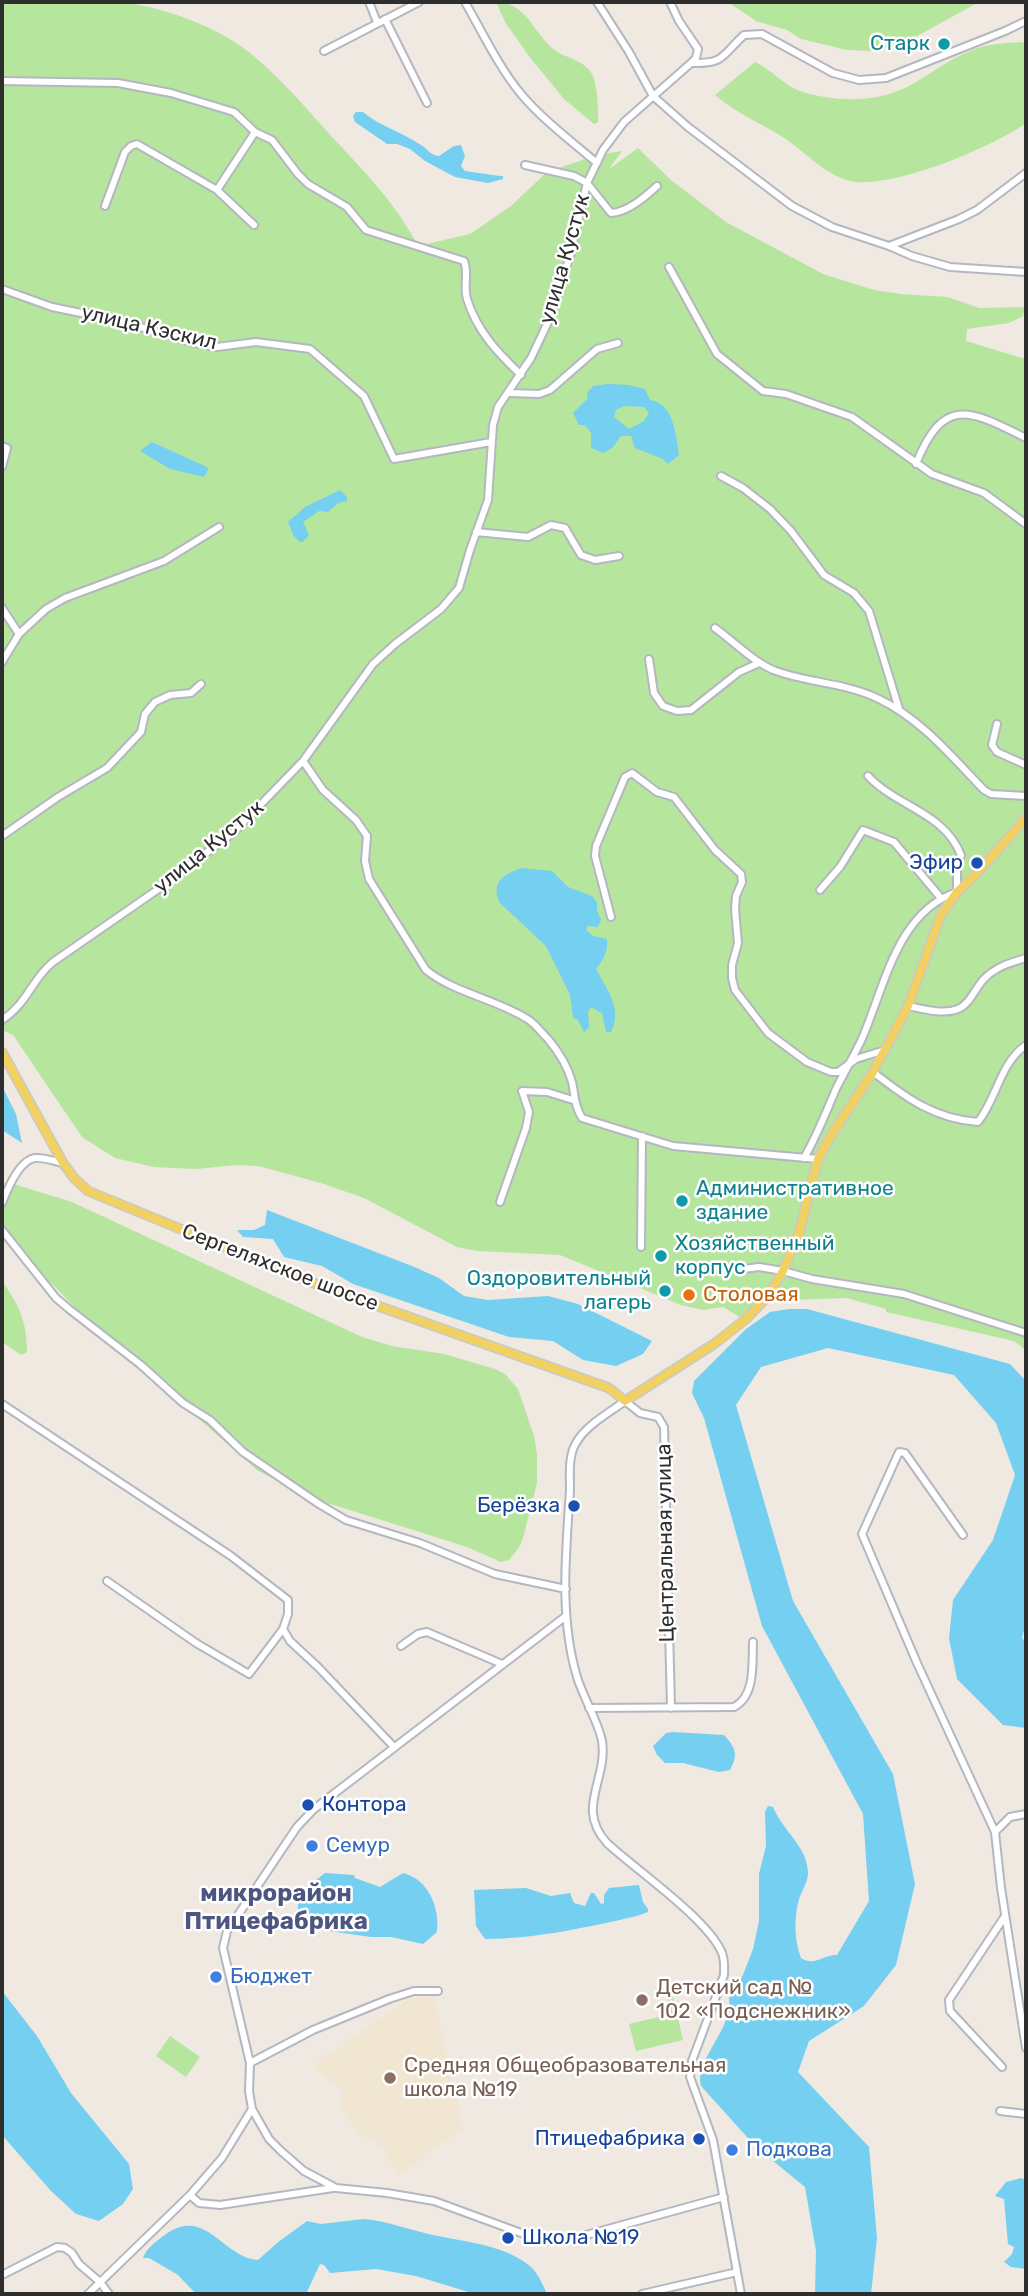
<!DOCTYPE html>
<meta charset="utf-8">
<style>
body{margin:0}
#map{position:relative;width:1028px;height:2296px;overflow:hidden;background:#efe9e1;font-family:Rubik,sans-serif}
canvas{display:block}
.frame{position:absolute;inset:0;border:4px solid #2e2e2e;pointer-events:none}
</style>
<div id="map">
<canvas width="1028" height="2296"></canvas>
<div class="frame"></div>
</div>
<script>
const g = document.querySelector('canvas').getContext('2d');
g.lineJoin = 'round';
function paint(path, color) {
  g.fillStyle = color;
  g.fill(path, 'evenodd');
}
function strokePath(path, color, width, dash) {
  g.strokeStyle = color;
  g.lineWidth = width;
  g.lineCap = dash ? 'butt' : 'round';
  g.setLineDash(dash || []);
  g.stroke(path);
}
function drawText(font, color, halo, rows, align = 'center') {
  g.font = font + ' Rubik,sans-serif';
  g.lineWidth = 5;
  g.setLineDash([]);
  g.textBaseline = 'middle';
  g.strokeStyle = halo;
  g.fillStyle = color;
  for (const [text, x, y, turn = 0] of rows) {
    g.save();
    g.translate(x, y);
    g.rotate((+turn || 0) * Math.PI / 180);
    g.textAlign = isNaN(turn) ? turn : align;
    if (halo) g.strokeText(text, 0, 0);
    g.fillText(text, 0, 0);
    g.restore();
  }
}
const education = new Path2D(`
 M434,1996l29,132 -64,47 -13,-18 1,-7 -9,-4 1,-4 -20,-8 -20,-29 3,-15 -30,-24 97,-68z`);
const green = new Path2D(`
 M2,2h121c45,7 97,25 132,55 28,24 53,53 78,81 32,34 64,67 85,108l52,-12 41,-28 36,-34 50,-17 25,-4 -13,18 29,-21 33,32 55,42 97,52 51,16 27,4 46,3 33,11 46,-1 -4,10 -13,6 -42,6 -1,12 56,17 4,-1v993l-12,-9 -128,-29v-3l-39,-11 -84,3 -20,18 -20,-12 -20,3 -22,-5 -121,-50 -83,-4 -20,-4 -93,-49 -43,-15 -63,-17 -21,-1 -41,4 -42,-2 -39,-9 -33,-21 -69,-102 -11,-5z
 M496,2c32,0 37,33 60,49 12,8 28,9 36,23 5,8 7,38 6,48l-4,2 -30,-25 -36,-44 -23,-33z
 M728,2h251l-62,34 -27,11 -18,4 -25,-1 -46,-11 -14,-9 -31,-9z
 M1021,42l5,2v79c-33,24 -135,67 -176,58 -25,-6 -46,-30 -67,-44 -23,-14 -47,-24 -68,-42l40,-33c17,8 28,23 45,29 27,9 60,11 86,4 31,-8 54,-32 82,-43 17,-8 35,-9 53,-10z
 M7,1182l65,20 290,135 30,9 52,8 51,15 10,5 13,15 16,47 3,18v29l-14,55 -3,8 -11,14 -8,2 -34,-15 -149,-47 -60,-29 -164,-144 -43,-44 -12,-8 -37,-45v-37z
 M2,1281c17,24 25,40 25,71l-6,3 -19,-13z
 M669,1979l14,61 -47,11 -7,-27 42,-10 -8,-34z
 M170,2036l30,21 -14,20 -30,-21z`);
const water = new Path2D(`
 M356,112h7c18,15 39,20 58,33 7,4 9,10 18,11l15,-10 7,-1 4,11 -4,10 4,5 35,5h3v3l-15,4 -33,-6 -30,-16 -15,-12 -13,-5h-10l-32,-22 -2,-6z
 M608,384l21,1 16,4 5,11c24,3 26,36 29,55l-11,9 -5,-5 -28,-11 -4,-12h-10l-8,11 -9,6 -13,-5v-15l-6,-8h-6l-6,-12 15,-15 -1,-5 6,-7zM624,406l20,1 5,6 -5,8 -15,8 -15,-12 2,-7z
 M152,442l57,26 -5,9 -34,-8 -30,-18z
 M340,490l7,7v4l-9,2 -10,9 -9,-1 -16,11 6,13 -6,7h-3l-7,-7 -5,-13 17,-15z
 M522,868l30,3 16,16 24,9 5,6v8l4,10 -3,7 -10,-1 -2,4 7,6 14,3c1,12 -3,20 -11,30 11,21 27,40 15,63h-5l-4,-19 -11,-6 -3,5 1,16 -5,4 -6,-12 -5,-2 -3,-23 -24,-49 -47,-44c-8,-21 5,-28 23,-34z
 M2,1086l14,28 6,29 -20,-13z
 M267,1210l145,56 27,12 25,18 24,4 60,-4 30,8 74,37 -9,13 -27,12 -33,-6 -30,-19 -44,-4 -156,-53 -31,-18 -38,-9 -11,-18 -30,-2 -6,-7h17l11,-5z
 M789,1309h18l203,55 16,17v241l-4,16 4,4v86l-23,-3 -46,-46 -8,-41 4,-38 40,-60 22,-65 -19,-52 -42,-48 -126,-27 -67,19 -25,38 57,196 100,173 22,110 -19,81 -32,41 -55,35 -11,31 71,75 8,91 -6,56h-56l1,-43 -11,-64 -49,-40 -55,-61c-7,-26 33,-58 28,-88l14,-23 10,-26 6,-28v-47l7,-28 -1,-34 3,-6 5,1c9,23 35,40 35,66 0,9 -6,17 -9,26 -5,18 -5,41 2,59 14,9 23,-4 36,-3l32,-54 -6,-87 -101,-188 -58,-208 -12,-25 2,-12 52,-52 24,-17z
 M673,1732l51,3c11,12 15,19 6,35l-11,2 -36,-9h-18l-8,-8 -4,-9 13,-13z
 M325,1873l29,2 1,3 25,9 23,-14c25,6 37,34 34,59l-14,12 -32,-7h-20l-42,-6 -27,-9 -4,-13v-9l7,-11z
 M639,1885l4,17 5,7v3l-11,4c-48,11 -103,23 -152,23l-9,-13 -2,-36 52,-2 25,8 19,-3 4,10 11,3 6,-13h3l7,11 3,-1v-8l5,-7z
 M2,1991l35,45 34,57 58,71 4,25 -10,15 -24,17 -23,-7 -25,-23 -49,-56z
 M1021,2178l5,2v89l-15,-2 -7,-5 8,-8 2,-7 -6,-3 -4,-45 -9,-3 11,-14z
 M363,2219c26,2 49,12 75,17 29,6 63,9 88,27 11,7 16,20 21,31h-72l-59,-18 -40,-7 -46,4 -6,-8 -4,-1 -14,30h-110l-18,-19 -29,-17h-6c4,-11 14,-17 23,-24 40,-28 56,23 92,26l19,-17 30,-22 14,3z`);
const minor = new Path2D(`
 M369,2l8,20
 M465,2c16,28 35,67 56,92 22,26 50,47 76,69
 M597,2l32,50 24,44 35,31 104,79 40,21 57,19 70,-27 18,-9 49,-37
 M670,2l9,19 19,28 -2,9 -5,5
 M385,19l42,84
 M324,51l95,-49
 M2,81l116,2 53,10 63,19 21,20 17,8 26,34 10,10 39,23 19,23 98,31c5,12 -1,25 3,38 10,32 30,53 54,76
 M525,165l49,11 13,7 24,30c17,-1 34,-16 46,-27
 M217,190l37,35
 M105,206l20,-54 6,-6 6,-2 80,46 38,-58
 M889,246l23,10 38,11 76,5
 M669,267l48,87 46,37 23,3 66,23 80,57 52,19 42,31
 M2,289l50,18 68,14 75,22 22,4 39,-5 54,7 54,47 30,63 97,-17
 M510,393l29,1 11,-4 47,-41 21,-6
 M2,446l5,2 -5,19
 M916,464c28,-70 55,-53 110,-26
 M721,476l22,12 27,21 21,22 33,44 30,18 15,18 30,98
 M476,532l52,5 23,-12 14,3 16,27 14,5 24,-4
 M2,608l17,26 -17,28
 M715,628c18,13 41,36 61,43 33,12 71,12 103,28 42,20 73,58 105,91l7,4 35,2
 M19,634l27,-25 19,-11 99,-37 55,-34
 M649,659l5,34 9,13 14,5 14,-1 48,-38 20,-9
 M997,724l-5,21 5,7 29,13
 M303,761l20,29 33,30 11,16 -2,25 4,18 57,91c30,24 71,29 103,50 6,4 13,13 19,19 10,12 20,28 24,43 3,13 2,23 10,36l91,28 145,13
 M2,836l56,-39 49,-29 34,-36 4,-18 10,-12 15,-7 21,-2 10,-9
 M820,890l20,-23 23,-37 31,12 46,55
 M611,917l-16,-61 1,-10 29,-69 7,-4 25,19 17,5 41,53 26,24 1,8 -6,14 -1,13 3,34 -6,22v13l3,12 33,43 39,29 24,10h7l18,-13 29,-9
 M908,1006c15,3 35,9 50,3 11,-4 17,-20 25,-29 12,-13 26,-17 43,-22
 M2,1020c26,-17 29,-40 51,-58l104,-72 77,-58 69,-71 70,-97 22,-20 46,-35 18,-21 11,-38 18,-50 5,-75 5,-18 33,-49 18,-38 21,-64 17,-73 16,-33 21,-28 67,-59c34,1 30,-7 53,-28l18,-1 71,39 26,7 27,-2 119,-47 21,-10
 M873,1072c33,26 62,47 105,50 19,-24 22,-59 48,-77
 M804,1158c13,-22 22,-46 32,-69 8,-16 17,-32 25,-48 23,-51 35,-129 96,-149v-24l4,-13c-17,-43 -64,-48 -93,-79
 M500,1202l26,-74 3,-16 -7,-21 25,1 26,8
 M2,1203c5,-13 17,-43 33,-45 8,-1 19,3 28,5
 M2,1230l54,68 13,11 72,56 42,38 27,17 33,32 76,52 27,16 74,23 75,31 71,15
 M641,1247l1,-111
 M743,1269l16,-2 24,4 29,8 92,15 122,39
 M2,1404l229,152 57,44v14l-5,15 7,12 28,26 76,80
 M963,1535l-58,-82 -6,-1 -37,82 55,129 78,169 6,56 25,160
 M107,1581l89,62 53,31 34,-45
 M566,1616l-252,193 -17,18 -63,94 -7,10 -4,17 27,115 -1,28 3,18 17,30 12,12 23,20 32,17 51,5 47,8 109,40 25,-1 156,-43
 M401,1646l17,-12 9,-2 75,32
 M589,1708l145,-1c22,-11 18,-45 19,-65
 M671,1708l-7,-281 -6,-10 -18,-4 -15,-12c-16,12 -39,24 -49,42 -8,13 -6,32 -6,47 -4,61 -11,127 7,187 6,20 21,44 25,64 6,39 -27,67 5,102 29,27 101,76 115,110 3,8 2,14 2,22l-32,86 -2,16 23,63 28,154
 M995,1832l15,-15 16,-3
 M250,2063l63,-33 76,-31 25,-8h24
 M1002,2067l-52,-56 -1,-11 56,-84
 M1000,2111l26,3
 M190,2195l9,8 21,2 113,-17
 M2,2275l55,-28 8,1 7,5 7,11 21,18 9,12
 M88,2294l102,-99 32,-37 30,-49
 M642,2294l95,-22`);
const major = new Path2D(`
 M2,1052l61,111 11,15 14,13 214,88 307,109 16,13 89,-57 32,-25 22,-23 15,-25 16,-38 19,-74 14,-25 41,-62 35,-66 33,-91 16,-23 22,-21 47,-53`);
const markers = [
 [944,44,7,"#0f9aa8"],
 [977,863,7,"#1a4fb4"],
 [682,1201,7,"#0f9aa8"],
 [661,1256,7,"#0f9aa8"],
 [665,1291,7,"#0f9aa8"],
 [689,1295,7,"#e8710a"],
 [574,1506,7,"#1a4fb4"],
 [308,1805,7,"#1a4fb4"],
 [312,1846,7,"#3f7fe0"],
 [216,1977,7,"#3f7fe0"],
 [642,2000,7,"#8d6e63"],
 [390,2078,7,"#8d6e63"],
 [699,2139,7,"#1a4fb4"],
 [732,2150,7,"#3f7fe0"],
 [508,2238,7,"#1a4fb4"]
];
const cultureNames = [
 ["Старк",930,44],
 ["Административное",696,1189,"left"],
 ["здание",696,1213,"left"],
 ["Хозяйственный",675,1244,"left"],
 ["корпус",675,1268,"left"],
 ["Оздоровительный",651,1279],
 ["лагерь",651,1303]
];
const streetNames = [
 ["улица Кустук",565,259,-74],
 ["улица Кэскил",149,328,13],
 ["улица Кустук",209,847,-39],
 ["Сергеляхское шоссе",280,1268,21],
 ["Центральная улица",666,1543,-91]
];
const transitNames = [
 ["Эфир",963,863],
 ["Берёзка",560,1506],
 ["Контора",322,1805,"left"],
 ["Птицефабрика",685,2139],
 ["Школа №19",522,2238,"left"]
];
const foodNames = [
 ["Столовая",703,1295]
];
const shopNames = [
 ["Семур",326,1846],
 ["Бюджет",230,1977],
 ["Подкова",746,2150]
];
const educationNames = [
 ["Детский сад №",656,1988],
 ["102 «Подснежник»",656,2012],
 ["Средняя Общеобразовательная",404,2066],
 ["школа №19",404,2090]
];
const quarterNames = [
 ["микрорайон",276,1894],
 ["Птицефабрика",276,1922]
];
paint(education, '#f0e6d1');
paint(green, '#b6e59e');
paint(water, '#75cff0');
strokePath(minor, '#b4b7c1', 10);
strokePath(major, '#c9c9c9', 11);
strokePath(minor, '#fff', 6);
strokePath(major, '#f2d163', 8);
for (const [x, y, r, color] of markers) {
  const dot = new Path2D();
  dot.arc(x, y, r, 0, 2 * Math.PI);
  g.fillStyle = color;
  g.fill(dot);
  strokePath(dot, '#fff', 2.5);
}
drawText('21px', '#0d838f', '#fff', cultureNames, 'right');
drawText('21px', '#2e2e2e', '#fff', streetNames);
drawText('21px', '#164399', '#fff', transitNames, 'right');
drawText('21px', '#c56008', '#fff', foodNames, 'left');
drawText('21px', '#366cbe', '#fff', shopNames, 'left');
drawText('21px', '#785e54', '#fff', educationNames, 'left');
drawText('bold 24px', '#4d5680', '#fff', quarterNames);
</script>
